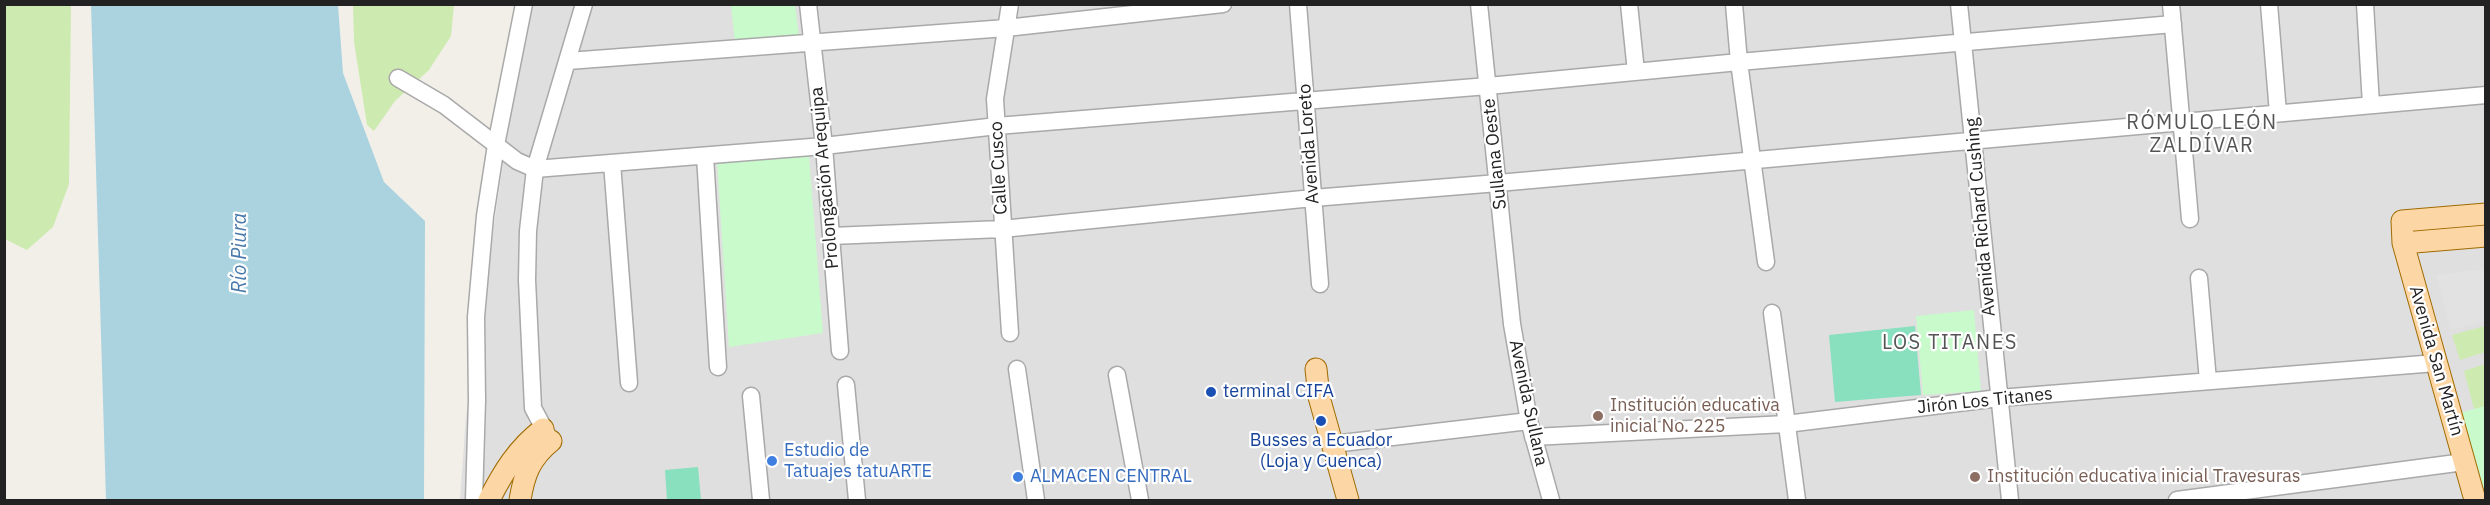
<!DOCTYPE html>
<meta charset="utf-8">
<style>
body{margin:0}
#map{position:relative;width:2490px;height:505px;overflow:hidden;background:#f2efe9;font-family:"IBM Plex Sans",sans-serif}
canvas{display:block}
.frame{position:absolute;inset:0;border:6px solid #222;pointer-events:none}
</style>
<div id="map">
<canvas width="2490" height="505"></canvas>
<div class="frame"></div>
</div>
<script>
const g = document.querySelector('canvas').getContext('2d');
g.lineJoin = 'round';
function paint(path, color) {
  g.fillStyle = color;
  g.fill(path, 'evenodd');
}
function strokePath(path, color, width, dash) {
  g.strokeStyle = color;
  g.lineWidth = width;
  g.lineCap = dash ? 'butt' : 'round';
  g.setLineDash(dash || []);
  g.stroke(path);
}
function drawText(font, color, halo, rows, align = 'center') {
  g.font = font + ' "IBM Plex Sans",sans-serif';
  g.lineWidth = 4.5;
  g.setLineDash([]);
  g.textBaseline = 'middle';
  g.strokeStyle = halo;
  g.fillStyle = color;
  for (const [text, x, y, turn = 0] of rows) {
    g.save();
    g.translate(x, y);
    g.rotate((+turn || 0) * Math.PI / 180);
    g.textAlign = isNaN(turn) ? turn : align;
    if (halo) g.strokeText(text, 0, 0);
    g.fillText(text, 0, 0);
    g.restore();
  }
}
const residential = new Path2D(`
 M530,5h1955v495h-2025l6,-84 56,-382z`);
const grass = new Path2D(`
 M4,5h67l-2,179 -16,43 -26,23 -22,-11z
 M353,5h101l-3,31 -22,34 -34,31 -21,30 -7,-6 -13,-83z
 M2485,326v26l-25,8 -8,-25z
 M2485,364v42l-11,3 -10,-38z`);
const park = new Path2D(`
 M731,5h64l4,32 -64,7z
 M809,156l14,177 -94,14 -12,-185z
 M1974,310l7,81 -58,4 -7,-79z
 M2485,406v94l-25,-87z`);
const pitch = new Path2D(`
 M1915,326l6,69 -86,7 -6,-67z
 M698,467l3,33h-34l-2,-30z`);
const parking = new Path2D(`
 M2485,269v52l-34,9 -15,-55z`);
const water = new Path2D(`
 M91,5h247l5,68 41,109 41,39 -1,279h-318z`);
const minor = new Path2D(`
 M808,4l16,142 16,205
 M1298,4l22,280
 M1479,4l33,320 17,97 22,79
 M1629,4l7,68
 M1734,4l5,58 27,200
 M1959,4l51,496
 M2171,4l19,215
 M2269,4l9,109
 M2365,4l6,101
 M568,61l438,-33 217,-24
 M398,78l46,27 73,56 18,8 289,-23 173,-20 491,-40 251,-24 434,-38
 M705,156l13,211
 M612,163l17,220
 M831,236l171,-7 311,-31 185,-15 988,-88
 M2199,278l9,103
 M1772,313l25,187
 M1010,333l-15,-234 15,-95
 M1017,369l19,131
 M1117,375l23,125
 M846,385l11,115
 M751,396l10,104
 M1533,437l253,-13 213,-26 437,-35
 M549,438l-16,-30 -6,-128 1,-49 7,-62 49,-165
 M1333,444l196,-23
 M474,500l3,-100 -1,-83 9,-101 11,-71 28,-141
 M2177,500l287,-38`);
const major = new Path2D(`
 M2403,243l83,-7
 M1316,369l3,28 29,103
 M489,500c14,-28 29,-52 54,-71
 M520,500c4,-25 10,-42 31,-59
 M2475,500l-72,-257 -1,-22 84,-7`);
const markers = [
 [1211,392,6,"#1a4fb4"],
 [1598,416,6,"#8d6e63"],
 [1321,421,6,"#1a4fb4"],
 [772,461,6,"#3f7fe0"],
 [1018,477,6,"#3f7fe0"],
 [1975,477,6,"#8d6e63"]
];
const streetNames = [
 ["Avenida Loreto",1309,144,-94],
 ["Sullana Oeste",1495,154,-96],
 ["Calle Cusco",999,168,-93],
 ["Prolongación Arequipa",825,178,-95],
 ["Avenida Richard Cushing",1981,217,-95],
 ["Avenida San Martín",2436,361,74],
 ["Jirón Los Titanes",1985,401,-6],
 ["Avenida Sullana",1528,403,78]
];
const transitNames = [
 ["terminal CIFA",1223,392],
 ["Busses a Ecuador",1321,441,"center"],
 ["(Loja y Cuenca)",1321,462,"center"]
];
const educationNames = [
 ["Institución educativa",1610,406],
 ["inicial No. 225",1610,427],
 ["Institución educativa inicial Travesuras",1987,477]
];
const shopNames = [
 ["Estudio de",784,451],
 ["Tatuajes tatuARTE",784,472],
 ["ALMACEN CENTRAL",1030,477]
];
const neighbourhoodNames = [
 ["RÓMULO LEÓN",2202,123],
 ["ZALDÍVAR",2202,146],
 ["LOS TITANES",1950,343]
];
const waterNames = [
 ["Río Piura",240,253,-90]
];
paint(residential, '#e0dfdf');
paint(grass, '#cdebb0');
paint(park, '#c8facc');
paint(pitch, '#88e0be');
paint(parking, '#e2e2e2');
paint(water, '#aad3df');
strokePath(minor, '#a9a9a9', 19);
strokePath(major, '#a06b00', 23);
strokePath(minor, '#fff', 16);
strokePath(major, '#fcd6a4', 21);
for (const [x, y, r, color] of markers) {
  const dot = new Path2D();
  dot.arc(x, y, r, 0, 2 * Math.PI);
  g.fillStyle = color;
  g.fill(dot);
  strokePath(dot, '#fff', 2);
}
drawText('18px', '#222', '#fff', streetNames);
drawText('18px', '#164399', '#fff', transitNames, 'left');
drawText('18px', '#785e54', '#fff', educationNames, 'left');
drawText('18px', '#366cbe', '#fff', shopNames, 'left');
g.letterSpacing = '1.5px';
drawText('20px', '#555', '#fff', neighbourhoodNames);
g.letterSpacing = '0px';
drawText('italic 20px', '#4a7aab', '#fff', waterNames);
</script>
